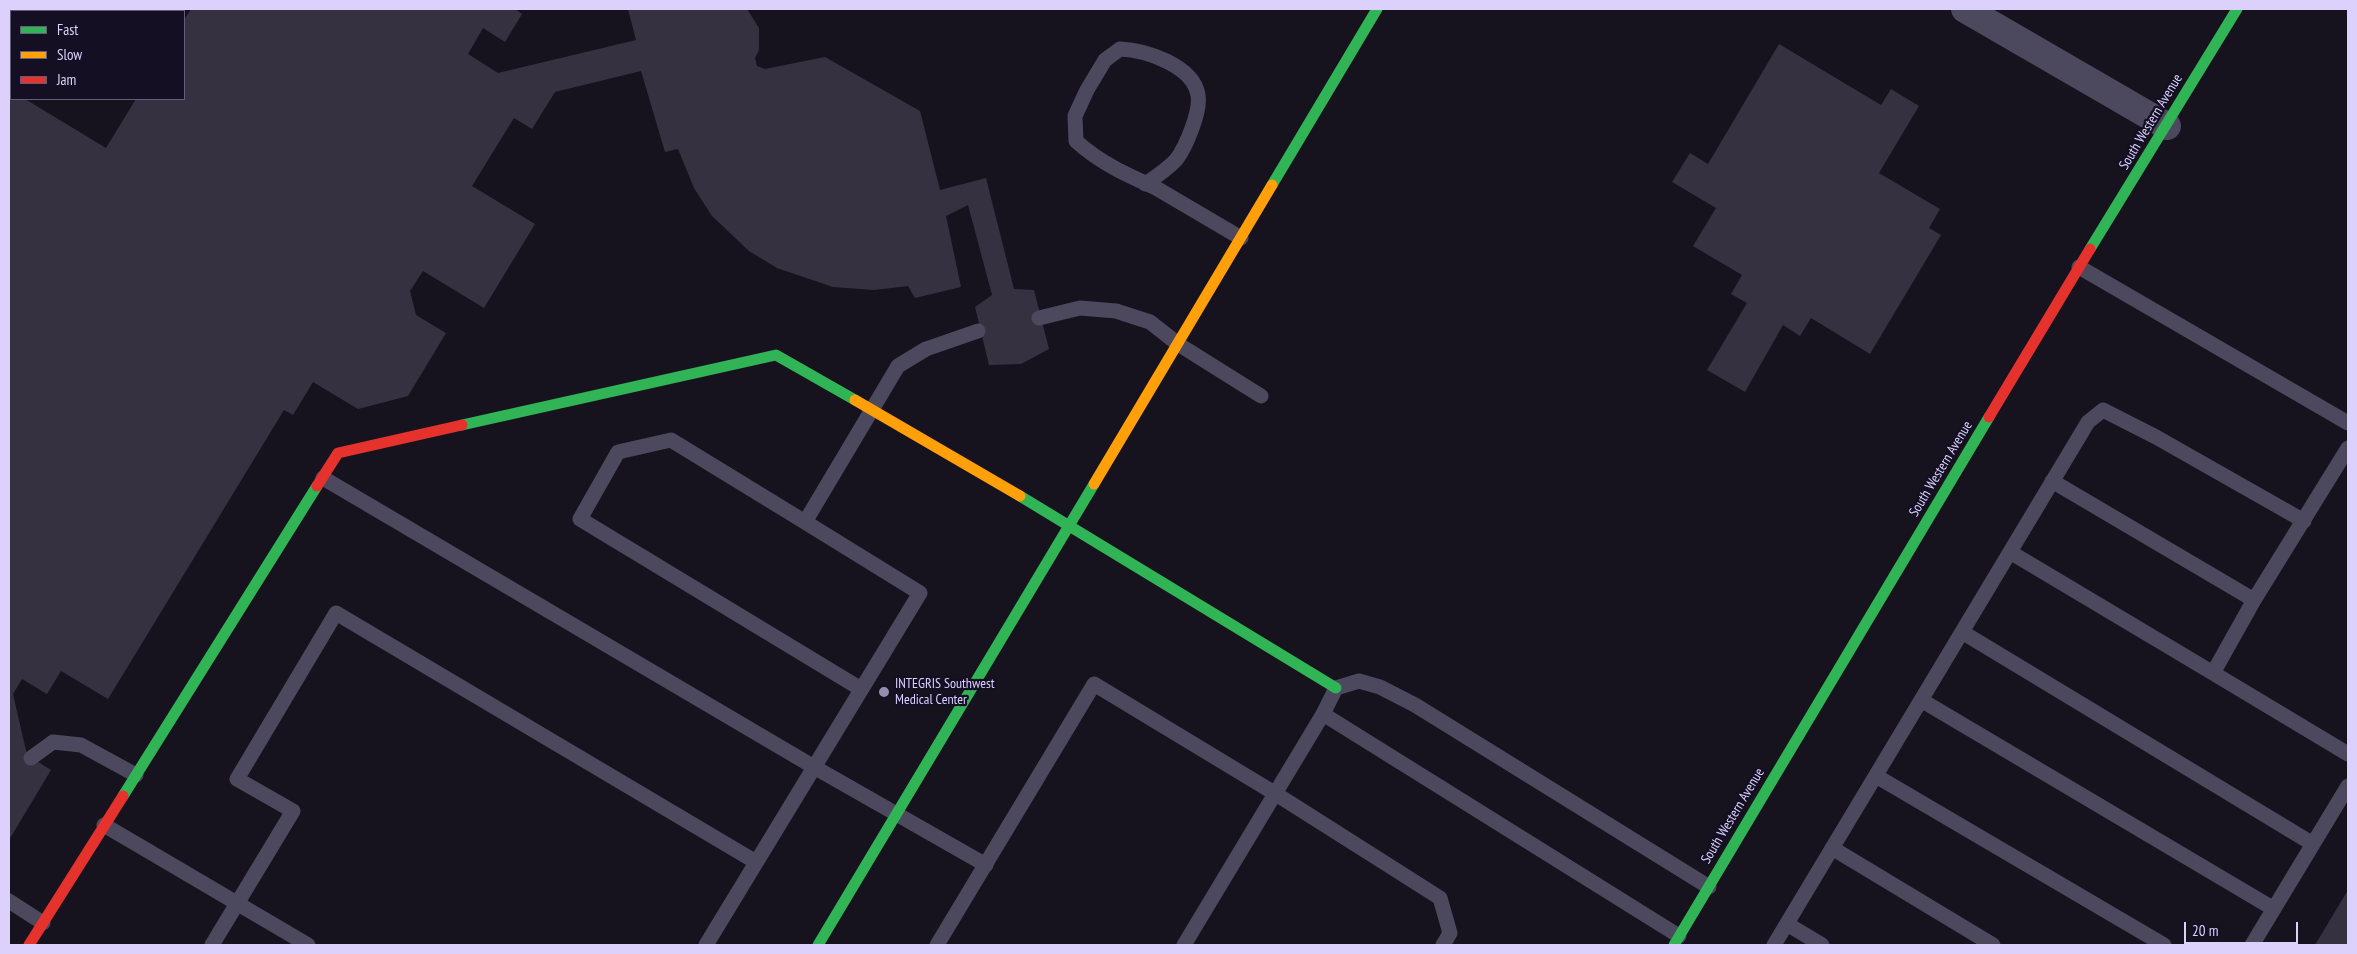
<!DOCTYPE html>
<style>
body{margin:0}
#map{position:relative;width:2357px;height:954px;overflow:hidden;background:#16131e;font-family:"PT Sans Narrow",sans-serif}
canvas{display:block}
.frame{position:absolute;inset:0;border:10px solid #dcd1fd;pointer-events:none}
.legend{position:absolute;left:10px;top:10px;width:175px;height:90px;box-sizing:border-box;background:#140f22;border:1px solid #645d7a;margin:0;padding:6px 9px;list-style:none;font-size:15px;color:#dcd1fd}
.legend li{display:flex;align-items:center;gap:10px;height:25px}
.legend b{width:25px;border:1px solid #645d7a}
.scale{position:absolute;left:2184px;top:922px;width:114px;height:22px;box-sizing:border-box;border:2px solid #dcd1fd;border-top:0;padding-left:6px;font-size:15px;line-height:18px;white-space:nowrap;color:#dcd1fd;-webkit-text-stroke:4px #140f22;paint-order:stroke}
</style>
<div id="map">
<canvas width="2357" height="954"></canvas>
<div class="frame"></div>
<ul class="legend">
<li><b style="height:6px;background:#30b455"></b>Fast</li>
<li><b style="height:6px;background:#ff9f0a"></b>Slow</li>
<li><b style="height:6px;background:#e5322d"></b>Jam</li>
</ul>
<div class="scale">20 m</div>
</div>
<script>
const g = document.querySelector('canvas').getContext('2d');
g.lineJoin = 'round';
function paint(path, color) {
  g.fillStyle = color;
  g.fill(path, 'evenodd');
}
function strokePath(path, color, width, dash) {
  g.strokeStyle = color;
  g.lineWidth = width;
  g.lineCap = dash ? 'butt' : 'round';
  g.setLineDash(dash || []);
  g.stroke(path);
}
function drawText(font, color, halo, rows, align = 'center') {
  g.font = font + ' "PT Sans Narrow",sans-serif';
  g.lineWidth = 4.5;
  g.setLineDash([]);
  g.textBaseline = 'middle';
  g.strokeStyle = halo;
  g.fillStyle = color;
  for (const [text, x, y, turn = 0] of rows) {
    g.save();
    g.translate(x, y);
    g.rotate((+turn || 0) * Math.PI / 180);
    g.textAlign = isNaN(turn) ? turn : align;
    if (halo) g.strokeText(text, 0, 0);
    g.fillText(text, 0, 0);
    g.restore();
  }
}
const building = new Path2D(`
 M191,9h324l7,5 -17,28 -22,-14 -15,26 30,19 138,-33 -8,-31h119l12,19v22l-4,8 2,8 8,3 60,-12 95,54 20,79 46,-12 28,111 20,1 15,59 -28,15 -32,1 -14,-58 17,-12 -24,-90 -22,11 15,71 -46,11 -7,-12 -34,4 -41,-3 -56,-19 -28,-17 -37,-35 -18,-28 -16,-39 -13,3 -24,-81 -86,21 -23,37 -18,-11 -42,68 63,38 -51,84 -61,-37 -13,20 6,24 30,18 -38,63 -50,13 -45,-27 -20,33 -9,-5 -176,289 -47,-28 -14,23 -25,-15 -9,15 14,61 24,15 -42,70v-805l2,1v63h14l81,49 30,-49h48v-79z
 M1779,44l102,61 10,-16 28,17 -40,67 61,36 -11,19 12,7 -71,119 -59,-36 -11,18 -17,-11 -38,67 -38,-22 40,-67 -16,-9 11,-19 -49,-29 23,-38 -44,-26 18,-29 18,11z
 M2348,890v55h-33z`);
const lane = new Path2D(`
 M26,11l1,-2
 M117,11l1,-2
 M9,36l2,-3
 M1145,184c11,-7 22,-15 31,-24 10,-13 25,-49 22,-65 -5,-30 -53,-45 -78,-46l-15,11 -18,30 -12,26 1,25c24,22 51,34 80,47l85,50
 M2079,267l269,156
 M1039,318l41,-10 36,3 34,11 28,22 83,52
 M2348,448l-94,152 -41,73 135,81
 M323,478l491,289 172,98
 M2052,481l202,119
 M805,522l-134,-82 -53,12 -38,67 281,170
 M2010,552l203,121
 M1962,632l351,212
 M1921,700l353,209
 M1323,714l356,222
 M31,758l22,-16 28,3 55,30
 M1876,776l288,169
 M104,825l204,120
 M1832,848l161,97
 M9,901l34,22
 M1787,924l35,21
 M212,945l81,-134 -56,-32 99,-166 420,249
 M706,945l214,-352 -115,-71 93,-156 28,-17 52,-18
 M937,945l157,-261 182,110 164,104 10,35 -7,12
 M1184,945l139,-231 13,-26 23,-7 21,6 35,18 294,182
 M1774,945l314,-523 15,-12 53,27 148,84
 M2252,945l96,-159`);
const street = new Path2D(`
 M1965,9l202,117`);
const fast = new Path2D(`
 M1272,185l105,-176
 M2090,249l147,-240
 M462,425l314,-70 79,45
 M1020,496l316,192
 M123,796l194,-310
 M818,945l276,-461
 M1674,945l315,-528`);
const slow = new Path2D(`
 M855,400l165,96
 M1094,484l178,-299`);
const jam = new Path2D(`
 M1989,417l101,-168
 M317,486l21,-33 124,-28
 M29,945l94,-149`);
const markers = [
 [884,692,6,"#978eaf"]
];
const streetNames = [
 ["South Western Avenue",2151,122,-59],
 ["South Western Avenue",1941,469,-59],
 ["South Western Avenue",1733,816,-59]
];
const poiNames = [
 ["INTEGRIS Southwest",895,684],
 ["Medical Center",895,700]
];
paint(building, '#363140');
strokePath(lane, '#4c485e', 15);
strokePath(street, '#4c485e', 28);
strokePath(fast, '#30b455', 11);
strokePath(slow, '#ff9f0a', 11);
strokePath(jam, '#e5322d', 11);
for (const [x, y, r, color] of markers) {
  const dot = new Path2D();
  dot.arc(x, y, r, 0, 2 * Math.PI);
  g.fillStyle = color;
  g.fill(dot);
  strokePath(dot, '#140f22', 2);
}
drawText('14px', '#dcd1fd', '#140f22', streetNames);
drawText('14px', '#dcd1fd', '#140f22', poiNames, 'left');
</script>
